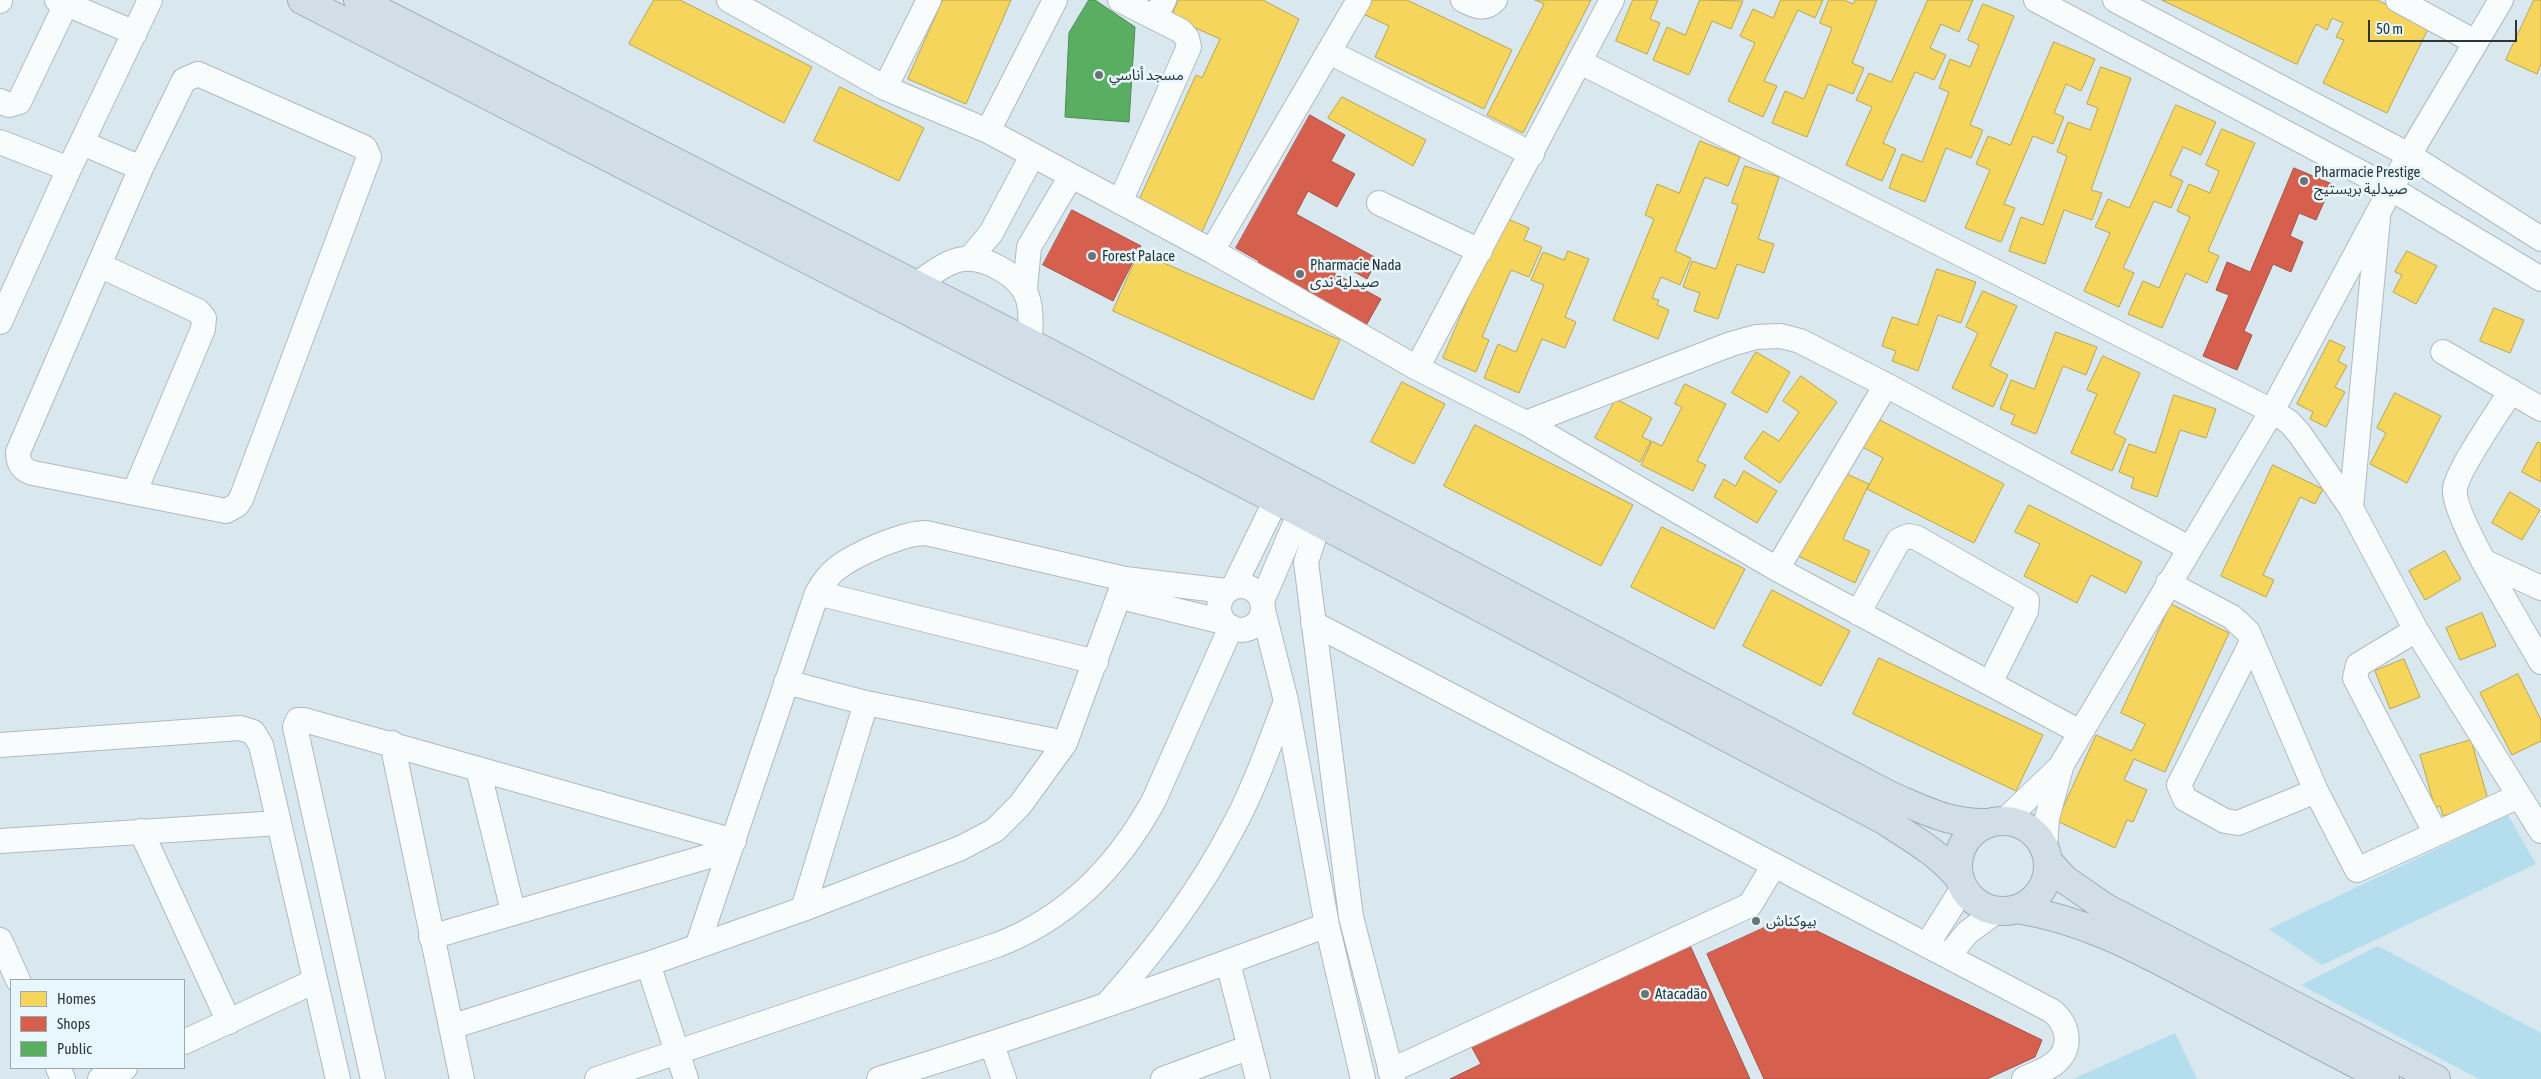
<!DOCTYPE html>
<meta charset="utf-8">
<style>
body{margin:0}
#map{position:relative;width:2541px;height:1079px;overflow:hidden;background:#d9e8ef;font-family:"Asap Condensed",sans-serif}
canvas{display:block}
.legend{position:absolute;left:10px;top:979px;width:175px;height:90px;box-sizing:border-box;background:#e7f7fd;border:1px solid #9caaaf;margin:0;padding:6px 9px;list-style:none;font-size:15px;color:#2c363a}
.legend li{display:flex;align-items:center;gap:10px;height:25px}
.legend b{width:25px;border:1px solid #9caaaf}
.scale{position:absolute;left:2368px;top:20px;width:149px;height:22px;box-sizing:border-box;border:2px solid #2c363a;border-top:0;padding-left:6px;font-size:15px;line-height:18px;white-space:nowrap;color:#2c363a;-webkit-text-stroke:4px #e7f7fd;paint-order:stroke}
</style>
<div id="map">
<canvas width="2541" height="1079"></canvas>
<ul class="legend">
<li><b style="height:14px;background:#f6d55c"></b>Homes</li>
<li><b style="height:14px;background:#d6604d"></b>Shops</li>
<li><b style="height:14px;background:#5aae61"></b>Public</li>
</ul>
<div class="scale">50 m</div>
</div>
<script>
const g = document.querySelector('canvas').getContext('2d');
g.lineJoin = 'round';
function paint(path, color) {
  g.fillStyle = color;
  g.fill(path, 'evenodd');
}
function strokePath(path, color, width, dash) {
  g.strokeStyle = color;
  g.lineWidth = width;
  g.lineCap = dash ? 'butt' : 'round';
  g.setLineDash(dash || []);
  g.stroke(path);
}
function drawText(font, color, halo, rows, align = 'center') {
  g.font = font + ' "Asap Condensed","Noto Sans Arabic",sans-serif';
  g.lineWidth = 5;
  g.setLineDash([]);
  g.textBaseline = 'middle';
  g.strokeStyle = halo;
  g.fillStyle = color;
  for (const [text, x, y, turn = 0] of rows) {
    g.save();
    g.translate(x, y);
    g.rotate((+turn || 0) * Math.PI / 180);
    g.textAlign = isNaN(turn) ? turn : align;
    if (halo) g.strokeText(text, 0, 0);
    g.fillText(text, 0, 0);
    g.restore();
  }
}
const green = new Path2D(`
 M2508,815l28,49 -214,101 -53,-36z
 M2378,946l163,87v46h-62l-178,-94z
 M2175,1033l22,46h-124z`);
const homes = new Path2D(`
 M654,0h26l132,67 -28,56 -155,-79z
 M943,0h68l-45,104 -58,-25z
 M1179,0h84l36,19 -97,213 -64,-30 58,-127 6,3 18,-39 -49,-22z
 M1364,0h43l105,50 -28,59 -109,-52 14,-31 -30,-14z
 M1535,0h56l-68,133 -36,-18 57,-111z
 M1633,0h25l-8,19 10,4 -13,31 -31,-13z
 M1700,0l43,1 -12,28 -19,-8 -23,54 -36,-15 14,-33 18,8z
 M1781,0h42l-8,18 -17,-8 -34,71 13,5 -14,31 -35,-16 27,-58 -15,-7 13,-27 20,9z
 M1829,0h15l9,4 2,-4h22l-25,63 12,5 -11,26 -25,-10 -21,53 -35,-14 13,-32 19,8 28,-71 -12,-5z
 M1928,0h45l-14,32 -18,-8 -11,24 16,7 -12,25 -19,-8 -32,71 13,6 -14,32 -36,-16 26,-58 -16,-7 13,-27 22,9z
 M2162,0h215l53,25 -43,88 -64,-30 21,-43 -8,-3 7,-14 -11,-5 -5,12 -11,-6 -19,40z
 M2534,0h7v64l-4,10 -31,-14z
 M1983,4l31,12 -44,109 13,5 -12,28 -25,-10 -21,54 -36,-14 13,-34 20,8 27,-70 -10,-4 11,-29 20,8 9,-22 -11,-5z
 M2054,42l41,17 -14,32 -15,-7 -12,29 10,4 -11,27 -20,-8 -29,68 11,4 -14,34 -36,-14 25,-58 -14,-6 12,-28 22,9z
 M2101,67l30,11 -40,112 11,3 -10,27 -28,-10 -19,54 -36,-13 12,-34 22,8 24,-69 -10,-4 11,-30 22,8 8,-22 -11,-4z
 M840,87l84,41 -25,53 -85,-40z
 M1342,97l84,43 -13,26 -85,-48z
 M2176,105l40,17 -15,33 -18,-8 -13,28 13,6 -12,27 -17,-7 -31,67 11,5 -15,34 -35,-16 26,-58 -15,-6 13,-28 21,9z
 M2222,129l33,14 -47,108 11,5 -12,27 -21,-10 -24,55 -34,-14 15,-33 16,7 31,-71 -13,-6 12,-27 21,9 9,-22 -13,-6z
 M1700,141l40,16 -12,29 -23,-9 -30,74 16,7 -11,27 -19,-8 -9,21 7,2 -2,5 12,5 -11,29 -45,-19 41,-101 -9,-4 12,-31 22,9z
 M1745,166l34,11 -21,62 16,5 -10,29 -27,-9 -19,55 -24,-8 6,-18 -17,-6 9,-26 24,8 22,-64 -6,-2z
 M1503,217l26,11 -5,12 18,7 -13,30 -18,-7 -29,67 7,3 -13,32 -33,-14z
 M1568,251l21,8 -24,58 11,5 -11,26 -23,-9 -23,54 -35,-15 14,-34 18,8 28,-67 -13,-5 12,-28 21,8z
 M2407,251l30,15 -21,38 -23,-12 9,-17 -7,-3z
 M1139,252l201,88 -27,60 -200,-89z
 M1937,269l39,13 -15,41 -23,-8 -20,56 -26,-10 4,-10 -14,-5 10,-29 25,8z
 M1983,291l34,15 -27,60 18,9 -15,32 -41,-19 26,-55 -12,-6z
 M2494,308l30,12 -14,33 -30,-12z
 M2056,332l41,15 -11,28 -23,-9 -27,68 -25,-10 4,-9 -15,-6 11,-29 23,9z
 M2330,340l15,7 -7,14 9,5 -12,21 10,5 -19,35 -16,-8 3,-7 -16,-8z
 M1756,352l34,20 -23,41 -35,-20z
 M2103,356l37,17 -26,60 12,6 -14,32 -41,-18 26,-59 -10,-4z
 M1801,376l36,26 -57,81 -36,-25 19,-27 16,10 20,-29 -16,-11z
 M1402,382l43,22 -31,60 -43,-22z
 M1685,384l41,20 -29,57 9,4 -13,26 -52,-26 11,-24 10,5 20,-39 -7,-3z
 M2395,393l46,23 -34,67 -37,-19 16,-31 -9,-5z
 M2174,395l42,14 -10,29 -26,-8 -23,67 -26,-9 3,-10 -15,-6 10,-28 26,9z
 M1616,399l36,19 -10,19 9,4 -11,21 -45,-24z
 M1870,415l134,69 -30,59 -107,-54 16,-31 -28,-15z
 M1475,425l158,80 -32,61 -157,-80z
 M2538,442l3,2v38l-19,-10z
 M2273,465l50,24 -8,15 -15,-7 -37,78 11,5 -8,17 -45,-21z
 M1836,469l33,15 -26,55 27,12 -15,32 -59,-28z
 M1744,471l33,20 -20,32 -43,-26 10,-18 11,7z
 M2510,492l30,18 -18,30 -30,-17z
 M2029,505l113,57 -16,31 -35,-18 -14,28 -53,-27 16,-32 -25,-12z
 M1662,527l83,42 -31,60 -83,-42z
 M2445,551l16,28 -36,21 -16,-29z
 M1772,590l78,41 -29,55 -78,-40z
 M2171,604l58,29 -64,139 -31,-13 -10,21 23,10 -14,32 -6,-2 -12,28 -58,-27 39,-86 36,16 13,-27 -24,-11z
 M2482,613l14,33 -36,14 -14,-32z
 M1879,658l164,77 -27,56 -163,-77z
 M2404,659l16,38 -30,12 -15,-38z
 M2518,674l23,46v21l-29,14 -32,-62z
 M2471,740l18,63 -46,13 -3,-10 -5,2 -15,-53z`);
const shops = new Path2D(`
 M1310,115l35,20 -14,26 24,13 -18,33 -29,-16 -12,23 82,45 -11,20 -28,-16 -5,10 47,26 -17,30 -108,-64 3,-4 -23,-13z
 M2294,168l38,16 -16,36 -17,-7 -9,23 13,6 -12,30 -18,-8 -29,67 8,4 -15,35 -34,-14 26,-61 -13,-5 11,-28 23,10z
 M1072,210l69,36 -28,55 -70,-36z
 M1788,917l254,123 -7,17 -48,22h-223l-57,-125z
 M1689,943l61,136h-300l31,-15 -11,-20z`);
const public = new Path2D(`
 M1089,0h6l40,27 -6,95 -64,-5 4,-84z`);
const minor = new Path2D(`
 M57,0l78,33
 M729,0l156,88 103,43 224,120 205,117 109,55 251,146 303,163
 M1463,0c12,6 22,11 32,0
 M2036,0l354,188 151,91
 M2115,0l294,155 132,84
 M2398,0l77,42
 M0,1v-1
 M1155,18l9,-18
 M1329,52l203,102
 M1580,62l692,349 17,11 10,11 52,75 65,122 125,201
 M198,74l163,72 4,2 4,9 -128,342 -4,6 -11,6 -193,-38c-11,-3 -15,-10 -15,-21l123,-284 43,-88z
 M885,88l44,-88
 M0,101l9,4 10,-3 47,-98
 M988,131l67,-131
 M0,142l69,27
 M82,143l59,25
 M1120,202l69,-155 -2,-9 -6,-7 -61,-31
 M1379,203l101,48
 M1212,251l147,-251
 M970,258l21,-25 41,-77
 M99,265l99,46 6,7 -1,11 -69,164
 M916,285c30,-22 48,-37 83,-17 35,19 32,39 31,75
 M1025,288l4,-41 42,-71
 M0,322l69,-153 81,-169
 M2443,352l98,57
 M1417,368l195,-368
 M2511,391c-12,20 -54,79 -56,98 -4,26 70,144 86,173
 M1526,423l205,-79 25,-7 25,-1 19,5 86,44 303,163
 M2351,508l27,-290
 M1319,523l-13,39 45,355 42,162
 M2483,561l58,27
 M1777,569l109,-184
 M2168,583l64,34 16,15 68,159 41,79 162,-74
 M1234,586l42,-86
 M1219 608a22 22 0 1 1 44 0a22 22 0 1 1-44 0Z
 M817,593l279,69
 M1121,597l103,25
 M1262,601l38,-89
 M1263,610l23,91 41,224 36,154
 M1858,613l41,-73 10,-4 8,2 110,63 -1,10 -36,72
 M1313,623l739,388c16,13 21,36 4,51 -9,8 -22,12 -32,17
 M2416,630l-58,35 -3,13 81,156
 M2252,642l-73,143 6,14 40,22 13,2 78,-32
 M786,682l80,21 199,40
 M392,743l70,336
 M0,745l240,-17 13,4 8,13 77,334
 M478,769l35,142
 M2005,820l53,-51
 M141,831l88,191
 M0,841l279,-18
 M2045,848l2,-30 15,-54 210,-353 137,-256 92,-155
 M803,909l63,-206
 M431,937l299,-87
 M0,940l18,40
 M698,944l119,-351c5,-9 11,-17 19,-24 19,-15 67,-36 90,-36l199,46 101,12
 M1927,945l36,-57
 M1948,956l20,-24 29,-21
 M1228,963l30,116
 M648,964l38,115
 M1109,1002c47,-53 89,-108 122,-171 23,-41 38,-86 55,-130
 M451,1027l197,-63 155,-55 158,-61 34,-18 25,-25 45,-62 60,-164
 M184,1042l131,-61
 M992,1045l12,34
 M58,1068l5,11
 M1390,1071l360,-166 24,-40
 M100,1079l25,-11
 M373,1079l-78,-352 3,-7h6l430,121
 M597,1079l400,-134c71,-27 121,-79 157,-145l77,-173
 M879,1079c151,-46 300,-98 448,-154
 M1163,1079l87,-32`);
const highway = new Path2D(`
 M302,0l974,500 606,319c28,18 57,34 78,60
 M358,0l672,343 861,453c36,15 58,28 97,27
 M1958 866a45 45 0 1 1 90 0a45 45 0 1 1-90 0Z
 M2048,861l16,18 42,29 330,171
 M2017,909c73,12 128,44 193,78 58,31 116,61 175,92`);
const markers = [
 [1099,75,5,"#697479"],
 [2304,181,5,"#697479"],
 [1092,256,5,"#697479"],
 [1300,274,5,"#697479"],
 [1756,921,5,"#697479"],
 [1645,994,5,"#697479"]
];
const poiNames = [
 ["مسجد أناسي",1109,75],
 ["Pharmacie Prestige",2314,172],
 ["صيدلية بريستيج",2314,189],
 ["Forest Palace",1102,256],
 ["Pharmacie Nada",1310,265],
 ["صيدلية ندى",1310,282],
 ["بيوكناش",1766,921],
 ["Atacadão",1655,994]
];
paint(green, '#b4ddee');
paint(homes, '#f6d55c');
strokePath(homes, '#b9a552', 1);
paint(shops, '#d6604d');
strokePath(shops, '#a35347', 1);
paint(public, '#5aae61');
strokePath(public, '#4c8a55', 1);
strokePath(minor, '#afbac0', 26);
strokePath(highway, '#9caebb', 30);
strokePath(minor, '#f9fcfd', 24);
strokePath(highway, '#d1dde7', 28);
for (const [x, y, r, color] of markers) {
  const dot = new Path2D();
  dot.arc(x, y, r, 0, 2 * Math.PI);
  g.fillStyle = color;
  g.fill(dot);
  strokePath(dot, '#e7f7fd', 2);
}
drawText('15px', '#2c363a', '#e7f7fd', poiNames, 'left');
</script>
